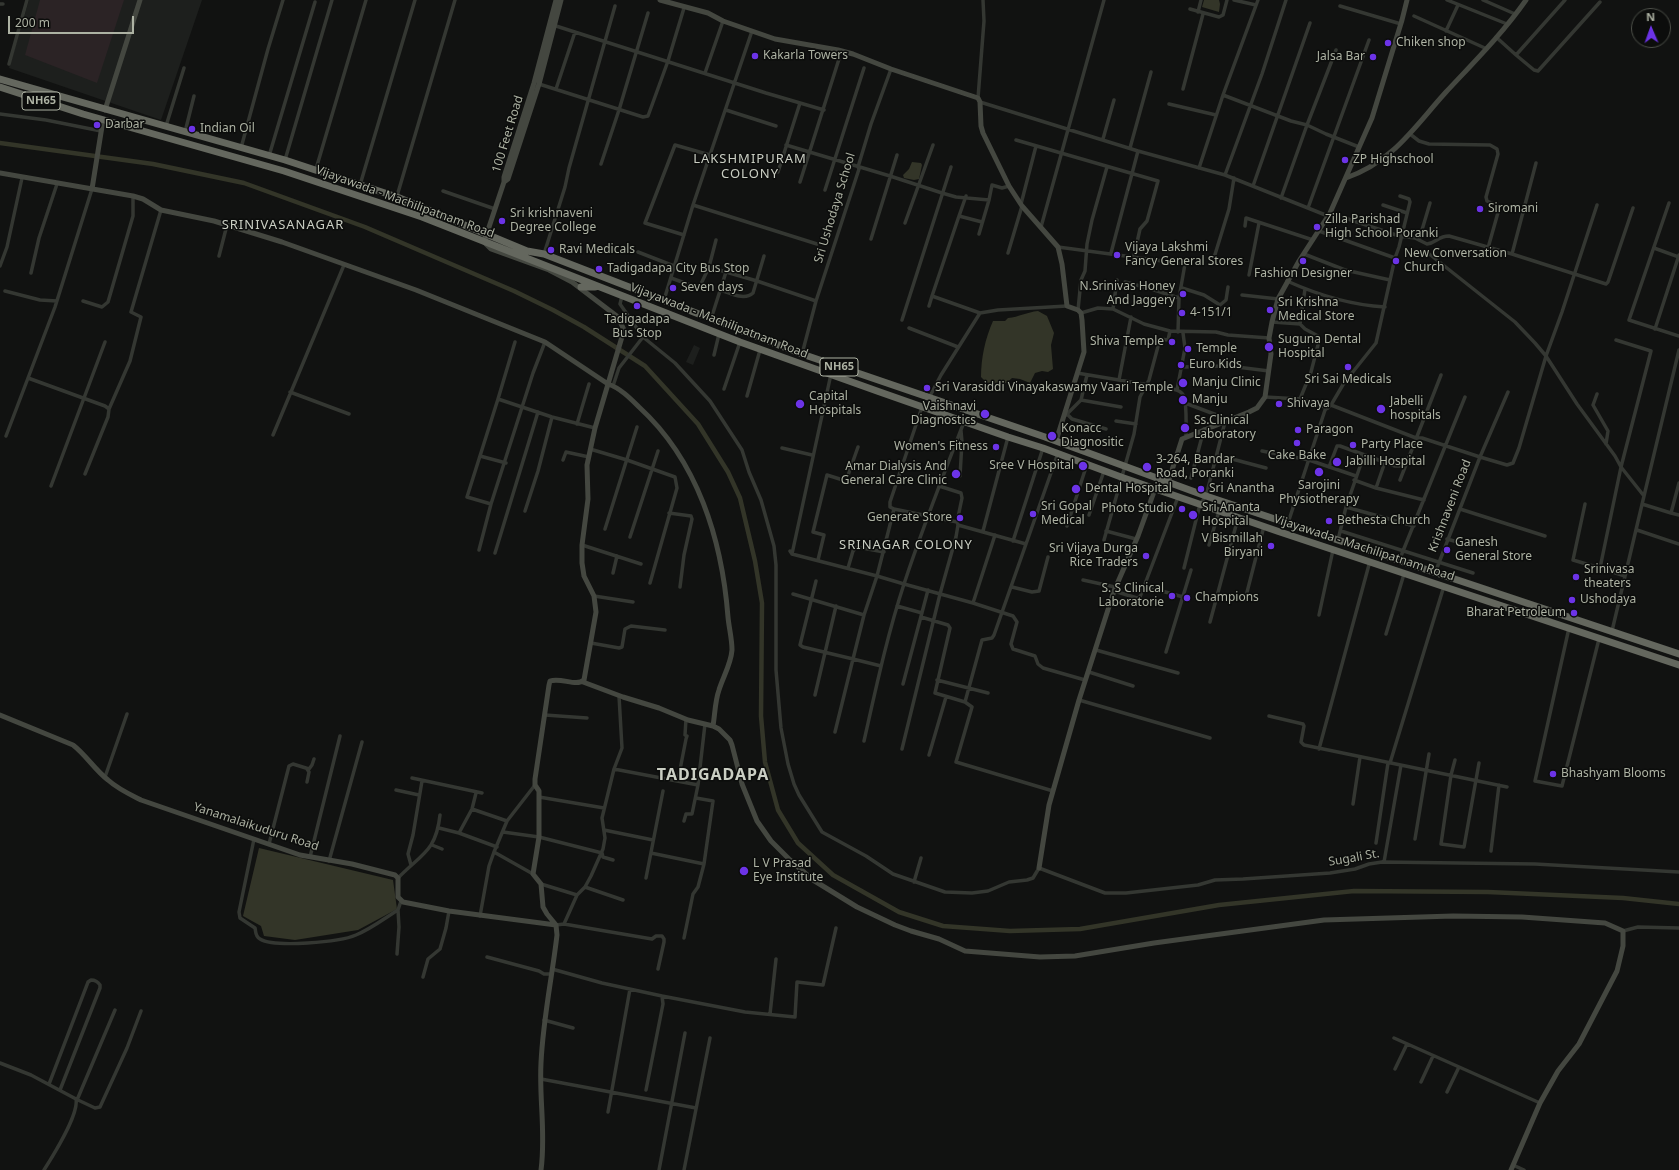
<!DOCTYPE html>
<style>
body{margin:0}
#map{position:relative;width:1679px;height:1170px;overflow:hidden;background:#111211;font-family:"Noto Sans",sans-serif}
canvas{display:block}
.north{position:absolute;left:1631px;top:8px;width:40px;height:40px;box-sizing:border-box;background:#0c0d0c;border:1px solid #4c4f48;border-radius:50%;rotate:358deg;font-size:11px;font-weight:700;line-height:16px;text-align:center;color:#adb2a3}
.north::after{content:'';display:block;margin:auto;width:14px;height:18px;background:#6c33e7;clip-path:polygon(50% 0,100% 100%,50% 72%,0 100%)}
.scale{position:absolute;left:8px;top:16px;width:126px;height:18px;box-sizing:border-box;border:2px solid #adb2a3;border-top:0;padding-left:5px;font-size:12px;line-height:14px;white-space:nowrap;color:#adb2a3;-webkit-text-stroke:3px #0c0d0c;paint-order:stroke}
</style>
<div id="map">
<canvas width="1679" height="1170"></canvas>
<div class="north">N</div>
<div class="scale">200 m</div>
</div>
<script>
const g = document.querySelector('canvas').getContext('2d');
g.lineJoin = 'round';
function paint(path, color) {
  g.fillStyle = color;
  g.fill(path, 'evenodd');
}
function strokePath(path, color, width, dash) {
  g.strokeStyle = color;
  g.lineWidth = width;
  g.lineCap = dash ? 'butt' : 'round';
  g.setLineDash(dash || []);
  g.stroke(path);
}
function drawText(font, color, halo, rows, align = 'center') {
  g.font = font + ' "Noto Sans",sans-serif';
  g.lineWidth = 3;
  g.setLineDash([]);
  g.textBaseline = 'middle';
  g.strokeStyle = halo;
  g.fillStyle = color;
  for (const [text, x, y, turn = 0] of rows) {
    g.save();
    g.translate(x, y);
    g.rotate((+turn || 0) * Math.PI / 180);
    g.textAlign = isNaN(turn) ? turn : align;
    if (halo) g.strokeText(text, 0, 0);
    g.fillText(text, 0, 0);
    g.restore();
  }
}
const built = new Path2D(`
 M29,0h173l-41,120 -152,-52z
 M694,345l6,3 -7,17 -7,-3z`);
const green = new Path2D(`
 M40,0h84l-27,83 -72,-28z`);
const water = new Path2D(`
 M1204,0h15l1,4 -1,8 -17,-5z
 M912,162l9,1 1,2 -3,14 -5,1 -10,-2 -1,-3 6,-6z
 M1038,311l9,5 7,17 -3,12 2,24 -5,3 -6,-1 -7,2 -5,10 -10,-4 -8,-1c-11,11 -21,10 -31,-1 0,-19 4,-38 12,-56h12l3,-3c11,-1 19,-6 30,-7z
 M259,848l134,32 4,29 -39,21 -63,10 -31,-4 -3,-10 -18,-10z`);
const canal = new Path2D(`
 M0,143l153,21 91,19 121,44 149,64 39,19 31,17 61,39 53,58 30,48 12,26 15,63 7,42 -1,113 4,46 13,48 20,33 35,32 66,37 44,14 67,5 70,-2 139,-24 135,-14 134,1 135,6 56,6`);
const street = new Path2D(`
 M1234,0l22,5
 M1447,0l60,24
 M1483,0l32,14
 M0,4h3
 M1340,6l61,18
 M1190,9l29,8 4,-2 4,-15
 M1198,12l3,-12
 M1414,16l73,33
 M556,26l210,67 58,17
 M1446,31l12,-26
 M1496,37l20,18 49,-55
 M1516,55l18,15 4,1 62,-69
 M9,64l18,-64
 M705,73l18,-52
 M539,84l104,33 5,-1 20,-55 16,-53
 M556,89l19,-57
 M1183,89l20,-75
 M1223,95l68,26 16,4 19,9 33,13
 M978,98l6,-77 -1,-21
 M980,102l158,49 87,24 103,41
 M1169,104l47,11
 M726,110l50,16
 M0,114l46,6 55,11
 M166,126l18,-58
 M185,132l9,-36
 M1410,134l9,7 10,3 61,1 7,4 1,5 -12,43 1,4 9,4 3,4 -11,39
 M1103,139l11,-39
 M1016,140l142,41 -11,40 -7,8 -6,27
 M786,145l104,31 52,17 14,4 33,3 3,-15 10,3 7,-2
 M241,148l27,-99 15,-49
 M1130,148l21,-76
 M269,156l46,-154
 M285,160l47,-160
 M601,164l18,-54 29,-97
 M1199,168l24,-73 35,-95
 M316,169l50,-169
 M778,172l22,-69
 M1225,175l37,-101 24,-74
 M800,182l39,-123
 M360,185l55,-185
 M1253,186l57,-163
 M825,190l39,-122
 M443,191l52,18
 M397,196l58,-196
 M1281,198l26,-73 29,-75
 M1669,203l-40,117 50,16
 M1021,204l15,-58
 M693,205l124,39
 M1383,205l24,8
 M1308,208l61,-168
 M1330,213l69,23 16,2 12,6c9,-1 11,-8 22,-8l63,18 94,30 2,-2 25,-74
 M959,216l7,-20
 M905,223l28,-78
 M1245,226l1,-8 67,22
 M1041,227l63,-227
 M979,234l10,-34
 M684,235l-39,-12 30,-78 35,10
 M871,239l26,-84
 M1419,240l11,-37
 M1058,247l127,17 -6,34 -1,34
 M1654,248l25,9
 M638,252l36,14
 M1008,253l14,-47
 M1111,253l27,-102
 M1428,253l87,69 20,21 11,13 31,48 38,52 6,11 23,29 -32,135
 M544,254l21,-67 4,-19 46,-162
 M1304,254l41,16 45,10
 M1512,254l24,-91
 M219,256l8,-31
 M1395,258l4,-11 11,-45 -1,-3 -9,-3
 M1213,261l16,-52 5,-31
 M0,266l7,-19 15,-69
 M709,267l48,14 59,20
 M31,273l8,-35 18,-54
 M1249,275l10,-52
 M671,278l22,8h7l9,-19 7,-27
 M1287,281c31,14 64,24 98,26
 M1125,282l23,6 31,10
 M1182,288l22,7 16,10 6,-5 2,-13
 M720,290c11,3 24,11 33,3l11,-37
 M5,291l35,9 17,1
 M1242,295l36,4
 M622,296l-2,8 23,33 32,26 35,38 32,49 7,22 12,28 13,46 2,19v105l5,58 7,36 6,20 5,11 23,37 44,24 27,18 52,18 27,1 16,-2 21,-9 18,-2 6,-2 6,-10 66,25h21l72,-8 17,-5 28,-1 87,-6 25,-4 14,-5 13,-2 153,2 144,8
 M932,296l27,-80 23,6
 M664,300l29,-95 59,-174
 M83,301l19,6 6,-5 25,-86v-20
 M929,306l3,-10 48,17
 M1113,309l4,-29
 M1078,310l3,-30 4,-9 2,-27 5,-24 15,-53
 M1081,313l17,-5 15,1 31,15 26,7 46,1 12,3 41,3
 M711,319l15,-47
 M902,320l49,-153
 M1272,322l28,2 5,5 13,7 1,5 -8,31 -11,27
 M1300,324l5,-35
 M909,328l49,19
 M1655,329l24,-74
 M1616,340l35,11 -30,116 -21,101 25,8
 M802,354l14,-53 43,-132 -1,-2 13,-43 20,-55
 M714,355l5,-21
 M1181,367l48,-1 40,5
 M1077,373l96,16c5,1 9,3 11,7 3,10 2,29 2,40
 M1087,375l-6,25 40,7
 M28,378l77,28 4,3 -1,8 -23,57
 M1119,380l12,-63
 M613,386l6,-18 24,-31
 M724,389l16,-47
 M1177,390l8,-42 -2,-15
 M290,392l59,22
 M1508,392l-28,65 27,8 6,-2 6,-15 27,-92 16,-44 35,-107
 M1597,394l-4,11 15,26 -2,13
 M747,396l13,-46
 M1265,397l35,2 28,9
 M929,398l12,-23 39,-62 18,-3 69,-4
 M498,399l17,-57
 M1185,403l45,17
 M1331,405l85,33h6l58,19 -45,116
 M922,407l-32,95v5l4,2 63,13 1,3 68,19 32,-91
 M109,409l21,-48 11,-44 -10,-5 30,-102
 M1067,414l5,5 34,10
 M1066,415l15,-15
 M1116,421l20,3
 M577,424l12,-40
 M273,435l71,-170
 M6,436l49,-129 37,-118
 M782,448l30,7
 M590,449l37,11 48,17 2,11 -27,95
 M1262,451l47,9 47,16
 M1217,455l49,13
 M480,456l26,7
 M563,460l3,-8 23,5
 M1329,467l8,-21h3l55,20h5l6,-2
 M960,476l2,-34 -1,-11
 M1191,478l13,-49
 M1354,480l22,8 48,12
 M1400,480l41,-105
 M51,486l54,-144
 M939,486l22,7 1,5 -5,24
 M1376,488l9,-26
 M1644,496l35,-146
 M491,504l-24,-7 31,-98 54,18 43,11
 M1585,504l-12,56 27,8
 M1642,504l29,9 8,-30
 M1346,507l68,19
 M1460,509l85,27
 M525,511l13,-40 14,-54
 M669,513l22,3 1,3 -8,36 -4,32
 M1671,513l8,2
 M1089,515l15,-44
 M1288,523l37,-113 6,-5 13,-22 32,-40 19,-85 -76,-27
 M1067,526l20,-62
 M605,529l32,-102
 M1637,530l42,14
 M983,531l25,-94
 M1106,531l30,8
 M1341,531l132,42
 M630,537l28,-86
 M1447,539l21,6
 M1104,540l30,-106 6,-37 9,-17 11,-41 8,1 2,-9
 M1338,540l8,-33 18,-52
 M1013,541l30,-93
 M582,545l59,19
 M1209,545l10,-34
 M479,550l12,-46 42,-131 12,-31
 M790,551l2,3 85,22 27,8 69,19 40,13 4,6 -6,22 2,5 22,7 3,8 5,4 42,12
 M495,553l43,-141
 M792,554l39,-180
 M818,560l6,-25 -11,-3 14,-57 19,6 12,-34
 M1399,561l66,-164
 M848,568l5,-17 4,-4 27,5
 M1184,568l16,-64 6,-8 19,-74
 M613,573l4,-17
 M1083,580l32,7
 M816,581l-16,64 3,2 50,12 -18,73
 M1144,586l39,11
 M1012,587l20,5 7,-1 9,-34
 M1114,591l23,7 3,-1 38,-100
 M793,594l71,21
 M594,596l39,6
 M1245,600l19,-74
 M973,603l22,-68
 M897,606l25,7
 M1319,615l14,-65
 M921,617l27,8 2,3 -15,65 30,9 7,5 -16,55 97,29
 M1210,622l28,-104
 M1569,628l-34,153 27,5 37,-147
 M1386,634l18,-60
 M591,643l28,5 3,-1 3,-18 6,-3 34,4
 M1096,650l82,23
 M1166,652l25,-82
 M881,666l-28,-7 11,-44 13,-39 17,-67
 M1089,672l44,14
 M937,680l51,13
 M903,684l25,-94
 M815,695l21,-89
 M1079,700l131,38
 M965,702l17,-62 10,-2 2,-3 32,-91
 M545,715l42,3
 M1269,716l34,8 1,2 -3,16 3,3 203,42
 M864,741c12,-53 23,-105 40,-157 18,-55 39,-108 60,-162
 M902,749l38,-155 16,-57 2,-12
 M1319,749l51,-188
 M929,755l17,-58
 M1455,760l-4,15 -10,69 23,3 15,-84
 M1390,763l54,-177
 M614,769l84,16
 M105,777l22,-63
 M412,778l70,15
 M678,780l8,-41 1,-3 -2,-1 1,-16
 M307,782l2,-10 -2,-3
 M396,790l23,5
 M539,797l65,11
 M1353,804l7,-47
 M472,809l35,12
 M684,821l2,-7h6l6,-29 7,-61
 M439,828l20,5 38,14
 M604,830l49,10
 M503,832l36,5 63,16 1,4 10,3
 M459,833l13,-24 4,-16
 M254,839l-15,73 1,6 15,10c1,4 0,8 5,11 15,9 80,3 96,-4 15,-6 29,-17 42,-25l3,-9
 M1415,839l14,-85
 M1376,843l12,-80
 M269,844l20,-78 4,-2 16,5 3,-4 2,-6
 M432,845l10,4
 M1491,851l8,-66
 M651,853l53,11
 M310,857l30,-121
 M329,861l33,-119
 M1384,862l17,-97
 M411,865l-3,-11 5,-19 9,-54
 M533,874l-39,-22 13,-31 28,-36
 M398,878c23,-24 38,-26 42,-63
 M646,878l17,-87
 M914,882l7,-24
 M541,884l36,11
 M585,887l38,13
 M480,916l9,-50 5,-14
 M564,924l13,-29 8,-8 6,-11 12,-27 2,-11 -3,-20 12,-49 8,-21 -3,-52
 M556,925l8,-1 88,15 4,-3h6l2,3v3l-6,27
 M1623,931l15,-4 41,1
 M684,938l9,-44 5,-7 6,-23 9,-63 -17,-3
 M397,954l2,-27 -1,-17
 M487,957l52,14 5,3h7
 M552,969l50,14 60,13 1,8 -17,86
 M423,977l5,-18 12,-10 6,-21 3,-17
 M662,996l83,16 50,5 2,-35 26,3 13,-57
 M770,1014l6,-55
 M544,1020l29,8
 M1394,1038l146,65
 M0,1063l31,12 45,24c3,15 -23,57 -32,71
 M1395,1069l12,-25
 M541,1079l155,29
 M1421,1082l12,-26
 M49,1084l39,-102 3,-2c3,0 7,2 9,5v3l-40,102
 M1447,1092l12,-25
 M77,1100l38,-90
 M78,1100l17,8 5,-1 27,-59 14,-37
 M608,1112l22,-123
 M1513,1165l11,5
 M659,1170l26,-137
 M684,1170l26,-132`);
const secondary = new Path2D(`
 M660,0l48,13 15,8 52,18 63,11 15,4 38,15 87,29 2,4 1,24 2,7 26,53 13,20 36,41 4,17 5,42 11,4 3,3 1,7 2,32 -28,89
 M105,110l35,-110
 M0,173l133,23 10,3 18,11 53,11 68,21 134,48 129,52 63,42c12,4 22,14 31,23 59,54 83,133 89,210 1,11 4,22 4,33 -1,14 -9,27 -13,40 -4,11 -4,24 -6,36
 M1346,178c47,-16 69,-52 100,-86 28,-30 57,-59 80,-92
 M504,182l4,-3 31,-95 22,-84
 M92,189l11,-69
 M1165,492l17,-53 67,-27 8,-4 8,-11 6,-43 -2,-16 3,-16 6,-23 21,-38 31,-48 42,-95 30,-98 5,-20
 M583,682l40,15 36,11 29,12 25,6 6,3 11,11 2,5 10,39 15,37 14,20 19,19 23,20 44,27 38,18 16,6 28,8 26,12 75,6 35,-1 79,-13 170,-23 129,-4 69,1 83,6 18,8v15l-6,25 -38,73 -21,27 -18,32 -29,67
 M0,715l73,30c13,10 22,25 35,35 10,9 21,14 33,20l159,55 52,9 43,11 3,3v19l5,5 46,9 107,14
 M1039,868l10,-63 30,-105 35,-109 24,-55 17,-47
 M541,1170c5,-36 -2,-71 0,-107 2,-44 11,-85 16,-128l-1,-10 -9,-11 -4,-7 -2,-23 -8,-10 6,-37v-46l-4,-6v-6l14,-94 1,-4c11,-4 26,6 34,-1l12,-68 -2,-16 -10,-20 -2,-13v-18l6,-46 -1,-34 8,-37 29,-98 -6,-13 -46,-35 -23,-12 -58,-21 -7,-7 20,-60v-5l30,-94 22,-83`);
const highway = new Path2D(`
 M0,79l285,81 112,37 130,54 17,3 258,100 243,83 161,59 473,158
 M0,87l83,27 201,57 138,46 318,125 137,49 131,46 35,11 78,29 156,54 402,134
 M581,287h14`);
const markers = [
 [1388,43,4,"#6c33e7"],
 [755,56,4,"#6c33e7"],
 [1373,57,4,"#6c33e7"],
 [97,125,4,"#6c33e7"],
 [192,129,4,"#6c33e7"],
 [1345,160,4,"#6c33e7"],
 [1480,209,4,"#6c33e7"],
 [502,221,4,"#6c33e7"],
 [1317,227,4,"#6c33e7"],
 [551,250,4,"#6c33e7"],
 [1117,255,4,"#6c33e7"],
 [1303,261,4,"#6c33e7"],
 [1396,261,4,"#6c33e7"],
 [599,269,4,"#6c33e7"],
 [673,288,4,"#6c33e7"],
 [1183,294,4,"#6c33e7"],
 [637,306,4,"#6c33e7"],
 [1270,310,4,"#6c33e7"],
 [1182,313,4,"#6c33e7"],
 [1172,342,4,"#6c33e7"],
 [1269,347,5,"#6c33e7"],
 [1188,349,4,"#6c33e7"],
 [1181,365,4,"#6c33e7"],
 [1348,367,4,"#6c33e7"],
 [1183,383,5,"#6c33e7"],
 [927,388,4,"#6c33e7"],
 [1183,400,5,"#6c33e7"],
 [800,404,5,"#6c33e7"],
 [1279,404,4,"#6c33e7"],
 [1381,409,5,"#6c33e7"],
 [985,414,5,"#6c33e7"],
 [1185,428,5,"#6c33e7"],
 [1298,430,4,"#6c33e7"],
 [1052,436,5,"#6c33e7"],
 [1297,443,4,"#6c33e7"],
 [1353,445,4,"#6c33e7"],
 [996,447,4,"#6c33e7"],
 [1337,462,5,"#6c33e7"],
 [1083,466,5,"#6c33e7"],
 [1147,467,5,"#6c33e7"],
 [1319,472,5,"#6c33e7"],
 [956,474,5,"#6c33e7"],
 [1076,489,5,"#6c33e7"],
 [1201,489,4,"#6c33e7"],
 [1182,509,4,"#6c33e7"],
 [1033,514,4,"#6c33e7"],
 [1193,515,5,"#6c33e7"],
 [960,518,4,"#6c33e7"],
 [1329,521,4,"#6c33e7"],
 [1271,546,4,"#6c33e7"],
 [1447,550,4,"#6c33e7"],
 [1146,556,4,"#6c33e7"],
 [1576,577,4,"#6c33e7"],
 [1172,596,4,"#6c33e7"],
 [1187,598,4,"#6c33e7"],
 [1572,600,4,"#6c33e7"],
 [1574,613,4,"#6c33e7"],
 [1553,774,4,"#6c33e7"],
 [744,871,5,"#6c33e7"]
];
const shields = [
 [41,101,38],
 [839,367,38]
];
const shieldNames = [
 ["NH65",41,101],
 ["NH65",839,367]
];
const poiNames = [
 ["Chiken shop",1396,43],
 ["Kakarla Towers",763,56],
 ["Jalsa Bar",1365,57,"right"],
 ["Darbar",105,125],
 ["Indian Oil",200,129],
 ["ZP Highschool",1353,160],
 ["Siromani",1488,209],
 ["Sri krishnaveni",510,214],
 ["Degree College",510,228],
 ["Zilla Parishad",1325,220],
 ["High School Poranki",1325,234],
 ["Vijaya Lakshmi",1125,248],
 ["Fancy General Stores",1125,262],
 ["Ravi Medicals",559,250],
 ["New Conversation",1404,254],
 ["Church",1404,268],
 ["Tadigadapa City Bus Stop",607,269],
 ["Fashion Designer",1303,274,"center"],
 ["N.Srinivas Honey",1175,287,"right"],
 ["And Jaggery",1175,301,"right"],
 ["Seven days",681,288],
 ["Sri Krishna",1278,303],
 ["Medical Store",1278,317],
 ["4-151/1",1190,313],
 ["Tadigadapa",637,320,"center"],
 ["Bus Stop",637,334,"center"],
 ["Suguna Dental",1278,340],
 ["Hospital",1278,354],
 ["Shiva Temple",1164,342,"right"],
 ["Temple",1196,349],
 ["Euro Kids",1189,365],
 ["Sri Sai Medicals",1348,380,"center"],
 ["Manju Clinic",1192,383],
 ["Sri Varasiddi Vinayakaswamy Vaari Temple",935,388],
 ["Capital",809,397],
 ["Hospitals",809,411],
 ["Manju",1192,400],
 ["Jabelli",1390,402],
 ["hospitals",1390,416],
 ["Shivaya",1287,404],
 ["Vaishnavi",976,407,"right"],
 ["Diagnostics",976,421,"right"],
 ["Ss.Clinical",1194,421],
 ["Laboratory",1194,435],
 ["Konacc",1061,429],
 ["Diagnositic",1061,443],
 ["Paragon",1306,430],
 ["Party Place",1361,445],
 ["Women's Fitness",988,447,"right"],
 ["Cake Bake",1297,456,"center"],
 ["3-264, Bandar",1156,460],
 ["Road, Poranki",1156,474],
 ["Jabilli Hospital",1346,462],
 ["Sree V Hospital",1074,466,"right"],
 ["Amar Dialysis And",947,467,"right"],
 ["General Care Clinic",947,481,"right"],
 ["Sarojini",1319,486,"center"],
 ["Physiotherapy",1319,500,"center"],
 ["Dental Hospital",1085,489],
 ["Sri Anantha",1209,489],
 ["Sri Gopal",1041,507],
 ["Medical",1041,521],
 ["Sri Ananta",1202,508],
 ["Hospital",1202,522],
 ["Photo Studio",1174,509,"right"],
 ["Generate Store",952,518,"right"],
 ["Bethesta Church",1337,521],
 ["V Bismillah",1263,539,"right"],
 ["Biryani",1263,553,"right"],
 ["Ganesh",1455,543],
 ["General Store",1455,557],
 ["Sri Vijaya Durga",1138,549,"right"],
 ["Rice Traders",1138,563,"right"],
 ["Srinivasa",1584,570],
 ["theaters",1584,584],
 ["S. S Clinical",1164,589,"right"],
 ["Laboratorie",1164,603,"right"],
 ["Champions",1195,598],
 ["Ushodaya",1580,600],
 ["Bharat Petroleum",1566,613,"right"],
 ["Bhashyam Blooms",1561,774],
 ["L V Prasad",753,864],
 ["Eye Institute",753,878]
];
const streetNames = [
 ["100 Feet Road",508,134,-73],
 ["Vijayawada - Machilipatnam Road",405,202,20],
 ["Sri Ushodaya School",835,208,-73],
 ["Vijayawada - Machilipatnam Road",719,321,21],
 ["Krishnaveni Road",1450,506,-69],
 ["Vijayawada - Machilipatnam Road",1364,548,18],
 ["Yanamalaikuduru Road",256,827,18],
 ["Sugali St.",1354,858,-10]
];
const neighbourhoodNames = [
 ["LAKSHMIPURAM",750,159],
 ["COLONY",750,174],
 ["SRINIVASANAGAR",283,225],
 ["SRINAGAR COLONY",906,545]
];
const districtNames = [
 ["TADIGADAPA",713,775]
];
paint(built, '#1d1f1d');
paint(green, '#2b2325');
paint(water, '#333528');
strokePath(canal, '#333528', 4.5);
strokePath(street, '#343732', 3.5);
strokePath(secondary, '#444740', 5);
strokePath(highway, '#64675e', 7);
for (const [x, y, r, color] of markers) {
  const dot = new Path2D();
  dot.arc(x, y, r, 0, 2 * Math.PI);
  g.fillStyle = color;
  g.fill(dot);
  strokePath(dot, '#0c0d0c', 1.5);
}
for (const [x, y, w] of shields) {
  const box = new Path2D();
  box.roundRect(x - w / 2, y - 9, w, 18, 3);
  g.fillStyle = '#0c0d0c';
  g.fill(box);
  strokePath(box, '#adb2a3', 1);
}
drawText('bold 11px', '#adb2a3', null, shieldNames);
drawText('12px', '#adb2a3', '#0c0d0c', poiNames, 'left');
drawText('12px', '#adb2a3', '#0c0d0c', streetNames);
g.letterSpacing = '1px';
drawText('13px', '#cacec3', '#0c0d0c', neighbourhoodNames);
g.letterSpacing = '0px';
g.letterSpacing = '1px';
drawText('bold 16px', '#cacec3', '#0c0d0c', districtNames);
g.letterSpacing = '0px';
</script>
